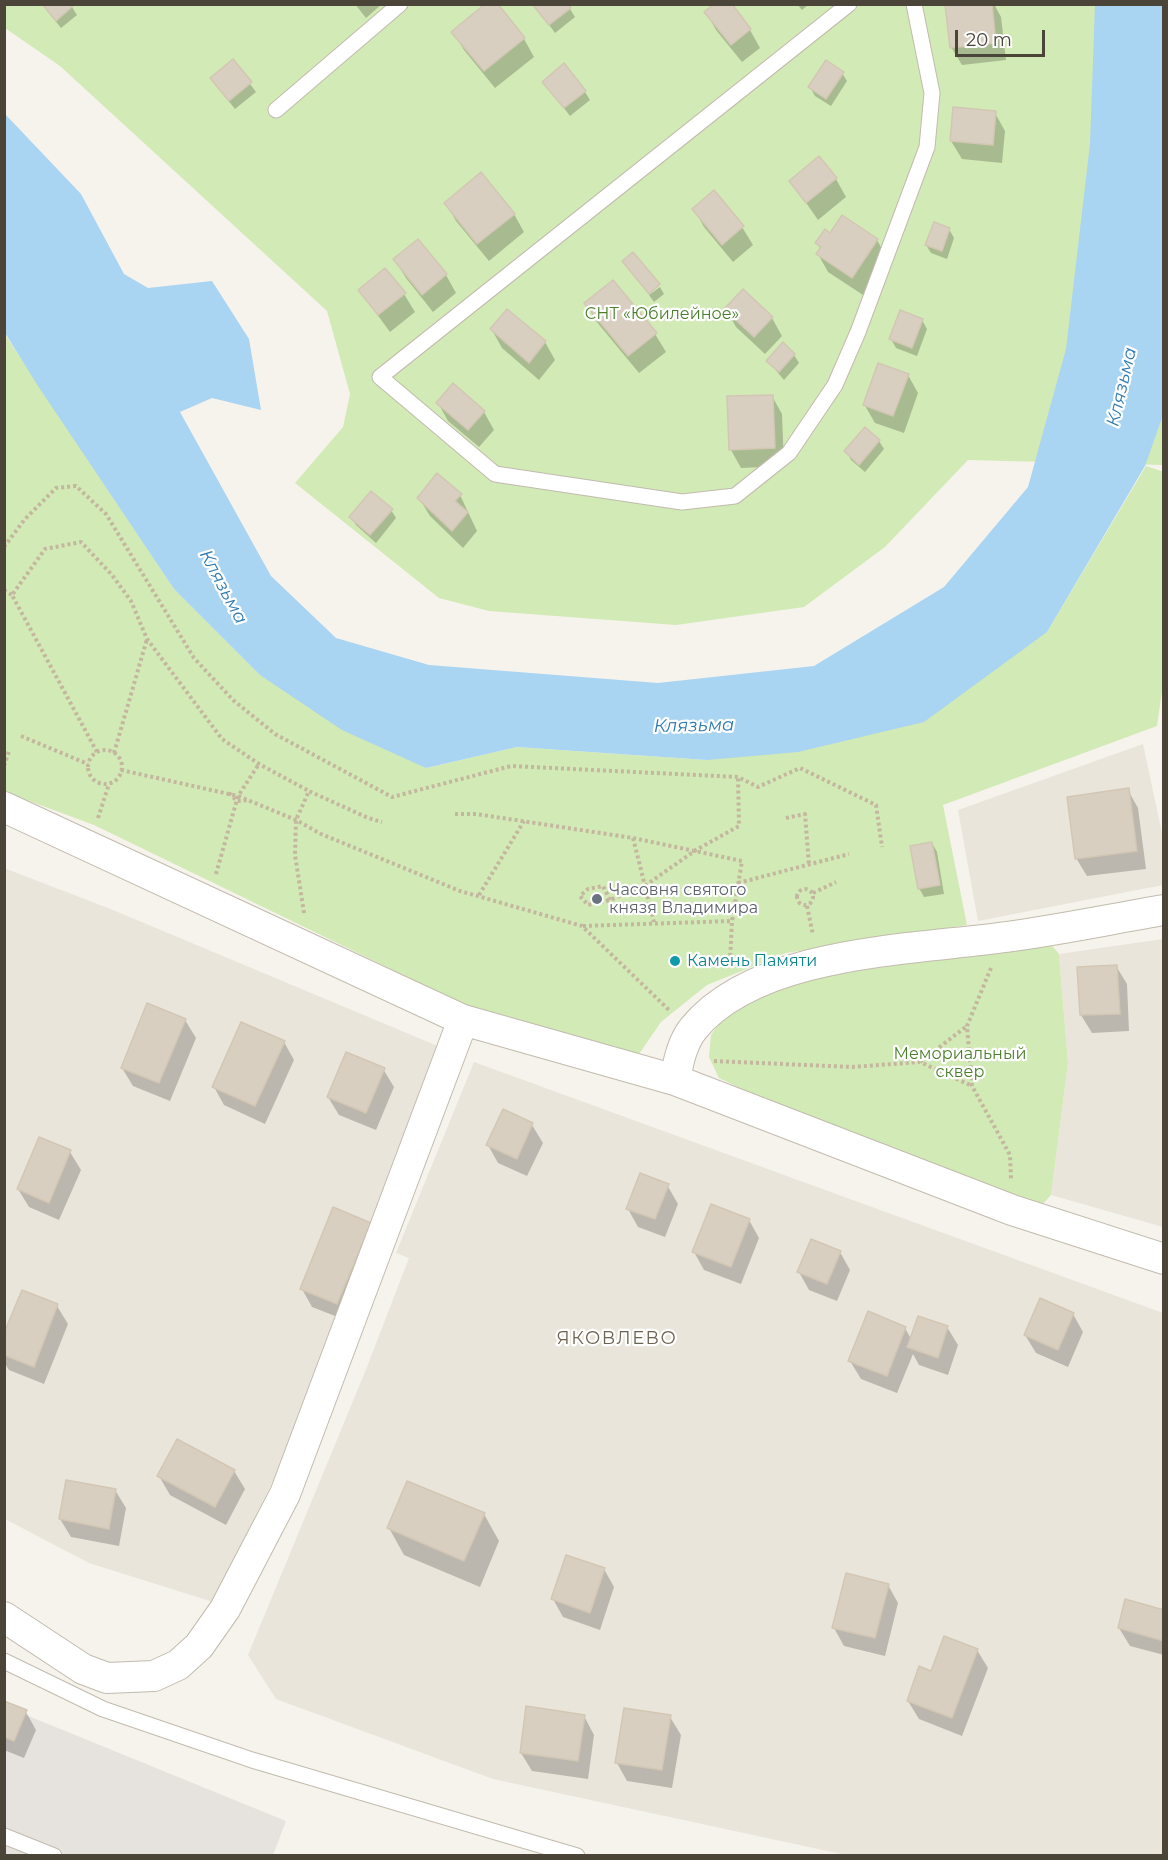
<!DOCTYPE html>
<meta charset="utf-8">
<style>
body{margin:0}
#map{position:relative;width:1168px;height:1860px;overflow:hidden;background:#f6f3ec;font-family:Montserrat,sans-serif}
canvas{display:block}
.frame{position:absolute;inset:0;border:6px solid #4b4439;pointer-events:none}
.scale{position:absolute;left:955px;top:30px;width:90px;height:27px;box-sizing:border-box;border:3px solid #4b4439;border-top:0;padding-left:8px;font-size:18px;line-height:21px;white-space:nowrap;color:#4b4439;-webkit-text-stroke:4px #fff;paint-order:stroke}
</style>
<div id="map">
<canvas width="1168" height="1860"></canvas>
<div class="frame"></div>
<div class="scale">20 m</div>
</div>
<script>
const g = document.querySelector('canvas').getContext('2d');
g.lineJoin = 'round';
function paint(path, color) {
  g.fillStyle = color;
  g.fill(path, 'evenodd');
}
function strokePath(path, color, width, dash) {
  g.strokeStyle = color;
  g.lineWidth = width;
  g.lineCap = dash ? 'butt' : 'round';
  g.setLineDash(dash || []);
  g.stroke(path);
}
function drawText(font, color, halo, rows, align = 'center') {
  g.font = font + ' Montserrat,sans-serif';
  g.lineWidth = 4.5;
  g.setLineDash([]);
  g.textBaseline = 'middle';
  g.strokeStyle = halo;
  g.fillStyle = color;
  for (const [text, x, y, turn = 0] of rows) {
    g.save();
    g.translate(x, y);
    g.rotate((+turn || 0) * Math.PI / 180);
    g.textAlign = isNaN(turn) ? turn : align;
    if (halo) g.strokeText(text, 0, 0);
    g.fillText(text, 0, 0);
    g.restore();
  }
}
const residential = new Path2D(`
 M1143,744l20,94v47l-185,36 -20,-111z
 M4,868l109,42 327,137 -122,342 -105,213 -124,-39 -84,-44z
 M1163,939v288l-112,-32 17,-132 -9,-109z
 M474,1062l689,251v542h-317l-353,-76 -217,-80 -28,-44 117,-283 44,-114 -13,-5z`);
const industrial = new Path2D(`
 M4,1701l23,9 -1,5 260,106 -13,34h-268z`);
const green = new Path2D(`
 M4,5h1159v460l-195,-5 -83,87 -81,60 -128,18 -187,-14 -50,-13 -144,-115 48,-56 7,-33 -23,-83 -267,-245 -55,-38z
 M4,333l170,256 86,86 166,93 91,-21 190,13 340,-128 99,-166 18,6v205l-7,49 -214,79 24,120 -181,28 -79,32 -46,37 -22,32 -176,-50 -369,-179 -89,-33z
 M1049,942l10,12 9,109 -17,132 -10,11 -247,-92 -75,-36 -10,-21 2,-22 15,-21 38,-22 47,-14z`);
const water = new Path2D(`
 M1095,5h68v410l-18,51 -98,166 -123,90 -126,30 -91,8 -190,-13 -91,21 -84,-38 -82,-55 -86,-86 -136,-203 -33,-53v-219l76,80 43,80 24,14 64,-7 37,58 12,71 -49,-12 -32,14 91,164 65,62 93,27 229,18 156,-17 130,-79 84,-100 38,-138 24,-205z`);
const shadow = new Path2D(`
 M42,4h28l7,11 -16,13z
 M355,4h27l-16,14z
 M496,4l28,35 10,18 -39,31 -31,-38 -11,-18z
 M534,4l36,5 5,8 -20,16z
 M797,4h12l-7,6z
 M947,4h47l7,13 5,43 -44,5 -11,-18z
 M706,12l44,18 10,18 -18,14 -26,-32z
 M233,61l23,31 -21,17 -18,-22z
 M842,73l5,8 -16,25 -16,-10 -5,-9z
 M544,82l41,10 5,8 -20,16z
 M995,113l10,18 -3,32 -40,-4 -11,-18z
 M836,179l10,18 -28,23 -27,-39z
 M446,203l68,11 10,18 -35,29 -33,-40z
 M694,209l48,18 11,18 -20,17 -29,-35z
 M949,229l5,9 -7,21 -16,-6 -5,-8z
 M831,235l46,5 10,18 -24,37 -35,-23 -10,-18 3,-4 -4,-7z
 M395,260l51,15 10,18 -23,19 -27,-34z
 M660,287l4,7 -10,8 -5,-7z
 M360,291l44,3 11,18 -25,20z
 M586,303l69,31 11,18 -27,21 -43,-52z
 M726,309l46,9 10,18 -17,18 -29,-27z
 M922,320l5,9 -10,27 -21,-8 -5,-9z
 M492,330l53,12 10,18 -16,20 -37,-32z
 M794,355l5,8 -15,17 -16,-19z
 M908,375l10,18 -14,40 -29,-10 -11,-19z
 M772,396l10,18 2,52 -43,2 -10,-18 -2,-52z
 M438,403l46,9 10,18 -15,17 -31,-26z
 M879,441l5,8 -19,23 -14,-12 -5,-9z
 M460,495l17,36 -14,17 -33,-32 -11,-18z
 M391,510l5,8 -20,25 -20,-18 -5,-8z
 M1128,790l10,18 8,61 -59,7 -11,-18z
 M932,843l5,9 7,42 -20,3 -5,-9z
 M1116,966l11,18 2,47 -37,2 -11,-18 -2,-47z
 M185,1020l11,18 -26,63 -37,-15 -11,-18z
 M284,1042l10,18 -29,64 -41,-19 -10,-18z
 M383,1069l11,18 -18,43 -37,-15 -11,-18z
 M503,1111l29,14 11,18 -16,33 -29,-13 -10,-18z
 M70,1152l11,18 -22,50 -30,-13 -11,-18z
 M667,1185l11,19 -13,33 -27,-10 -10,-18z
 M749,1220l10,18 -18,46 -37,-14 -10,-18z
 M370,1224l10,18 -32,79 -36,-14 -10,-18z
 M840,1252l10,18 -13,31 -28,-11 -10,-18z
 M57,1306l11,18 -24,60 -35,-14 -5,-8v-25z
 M1073,1314l10,18 -15,35 -32,-14 -11,-18z
 M947,1327l11,18 -10,30 -29,-10 -6,-11 -16,39 -36,-14 -11,-18 55,-33 6,11z
 M234,1471l11,18 -19,36 -56,-30 -11,-19z
 M115,1490l11,18 -7,38 -48,-9 -11,-18z
 M484,1514l15,27 -19,46 -76,-32 -15,-27z
 M604,1569l10,18 -14,43 -37,-13 -10,-18z
 M888,1585l10,18 -13,53 -41,-10 -10,-18z
 M1164,1611v44l-34,-9 -11,-18z
 M977,1650l11,18 -26,68 -43,-17 -11,-18 24,-28z
 M4,1703l22,9 10,18 -12,28 -20,-8z
 M584,1716l10,19 -6,44 -56,-8 -11,-18z
 M670,1717l11,18 -9,53 -45,-7 -10,-18z`);
const building = new Path2D(`
 M42,4h30l1,2 -17,15z
 M485,4h13l27,34 -41,33 -33,-39z
 M532,4h36l3,4 -22,17z
 M714,4h18l19,25 -20,16 -27,-33z
 M945,4h47l4,39 -46,5z
 M233,59l19,23 -23,19 -19,-23z
 M826,60l18,12 -18,27 -18,-12z
 M564,63l22,28 -22,17 -22,-26z
 M953,107l43,4 -3,34 -43,-4z
 M819,156l18,22 -31,25 -17,-22z
 M481,172l34,42 -38,30 -33,-41z
 M714,190l30,36 -22,19 -30,-36z
 M842,215l36,24 -26,39 -36,-24 5,-7 -6,-4 10,-14 5,4z
 M934,222l16,6 -8,23 -17,-6z
 M418,239l29,35 -25,21 -29,-36z
 M633,252l27,32 -11,10 -27,-33z
 M385,268l21,25 -28,22 -20,-25z
 M613,280l44,53 -29,23 -44,-53z
 M743,289l30,28 -19,20 -30,-28z
 M507,309l39,32 -17,22 -39,-34z
 M900,310l23,9 -11,29 -23,-9z
 M783,342l12,12 -16,18 -13,-11z
 M878,363l31,11 -16,42 -30,-11z
 M453,383l32,28 -17,19 -32,-27z
 M773,395l2,53 -46,2 -2,-54z
 M865,427l15,13 -21,25 -15,-14z
 M437,473l25,21 -7,7 13,11 -16,19 -35,-33z
 M371,491l22,18 -23,26 -21,-18z
 M1129,788l8,63 -62,8 -8,-62z
 M932,842l8,43 -22,4 -8,-43z
 M1117,965l3,49 -40,1 -3,-48z
 M147,1003l39,16 -27,64 -38,-15z
 M241,1022l44,19 -30,65 -43,-19z
 M346,1052l39,16 -19,45 -39,-16z
 M503,1109l30,14 -16,36 -31,-14z
 M39,1137l32,13 -22,53 -32,-14z
 M640,1173l29,11 -14,35 -29,-10z
 M711,1204l39,15 -19,48 -39,-15z
 M333,1207l38,16 -34,81 -37,-15z
 M811,1239l30,12 -14,33 -30,-12z
 M22,1290l36,14 -24,63 -30,-12v-22z
 M1040,1298l34,15 -16,37 -34,-15z
 M868,1311l38,16 -19,49 -39,-15z
 M918,1316l30,10 -10,32 -31,-11z
 M177,1439l58,31 -20,37 -58,-31z
 M66,1480l50,9 -7,40 -50,-10z
 M407,1481l78,32 -21,48 -77,-33z
 M566,1555l39,13 -15,45 -39,-14z
 M846,1573l43,11 -14,54 -43,-10z
 M1125,1599l39,11v31l-46,-13z
 M944,1636l34,13 -26,69 -45,-17 12,-35 12,5z
 M4,1701l23,9 -13,31 -10,-4z
 M526,1706l59,9 -7,46 -58,-8z
 M624,1708l47,7 -9,55 -47,-7z`);
const path = new Path2D(`
 M4,547l21,-28 31,-31 20,-2 30,28 88,144 39,42 42,34 117,63 119,-31 227,11 20,10 42,-19 76,37 6,42
 M4,590l8,5
 M21,736l67,28
 M88 767a17 17 0 1 1 34 0a17 17 0 1 1-34 0Z
 M97,752l-85,-157 33,-46 36,-7 31,33 19,26 16,38 75,100 37,25 50,27
 M114,753l33,-114
 M4,766l5,-15
 M121,770l117,26 58,24 25,14 139,57 122,35 87,84
 M229,793l8,8 11,-1
 M455,814h21l157,24 109,23 -10,60 -2,41
 M98,818l11,-34
 M786,818l19,-4 4,51
 M633,838l21,84
 M216,874l22,-78 21,-32
 M738,883l111,-29
 M797 897a8 8 0 1 1 16 0a8 8 0 1 1-16 0Z
 M813,893l23,-11
 M479,895l45,-74
 M610,900l-7,-14 -15,3 -8,7 8,9 22,-5 36,-15 50,-35 43,-24 -1,-49
 M807,906l6,29
 M304,913l-9,-58 1,-35 13,-29 59,27 14,4
 M583,926l149,-5
 M991,968l-24,58 5,60 38,69 1,24
 M714,1061l138,6 68,-5 52,24
 M920,1062l47,-36`);
const service = new Path2D(`
 M849,4l-469,373 115,97 187,28 53,-6 54,-43 46,-68 23,-53 69,-185 5,-54 -18,-89
 M276,110l124,-106
 M4,1661l99,48 149,51 325,96
 M4,1836l50,20`);
const minor = new Path2D(`
 M4,807l459,213 212,60 337,130 152,49
 M675,1080c3,-17 7,-37 18,-51 63,-78 219,-79 313,-92 53,-7 105,-18 158,-27
 M4,1617l79,52 24,9 47,-2 24,-11 21,-19 26,-37 60,-115 178,-474`);
const markers = [
 [597,899,6,"#6b7280"],
 [675,961,6,"#0f9aa8"]
];
const parkNames = [
 ["СНТ «Юбилейное»",662,314],
 ["Мемориальный",960,1054],
 ["сквер",960,1072]
];
const worshipNames = [
 ["Часовня святого",609,890],
 ["князя Владимира",609,908]
];
const cultureNames = [
 ["Камень Памяти",687,961]
];
const waterNames = [
 ["Клязьма",1122,387,-77],
 ["Клязьма",223,587,62],
 ["Клязьма",694,726,-1]
];
const neighbourhoodNames = [
 ["ЯКОВЛЕВО",617,1339]
];
paint(residential, '#eae5da');
paint(industrial, '#e6e2dd');
paint(green, '#d2eab5');
paint(water, '#a9d4f2');
paint(shadow, '#0003');
paint(building, '#d8cfc1');
strokePath(building, '#d3c7b4', 1.5);
strokePath(service, '#c2bbae', 17);
strokePath(minor, '#c2bbae', 32);
strokePath(path, '#c4b79f', 4, [3, 3]);
strokePath(service, '#fff', 15);
strokePath(minor, '#fff', 30);
for (const [x, y, r, color] of markers) {
  const dot = new Path2D();
  dot.arc(x, y, r, 0, 2 * Math.PI);
  g.fillStyle = color;
  g.fill(dot);
  strokePath(dot, '#fff', 2);
}
drawText('16px', '#4a7f2a', '#fff', parkNames);
drawText('16px', '#5b616d', '#fff', worshipNames, 'left');
drawText('16px', '#0d838f', '#fff', cultureNames, 'left');
drawText('italic 18px', '#2e7ab2', '#fff', waterNames);
g.letterSpacing = '1.5px';
drawText('18px', '#6e6250', '#fff', neighbourhoodNames);
g.letterSpacing = '0px';
</script>
